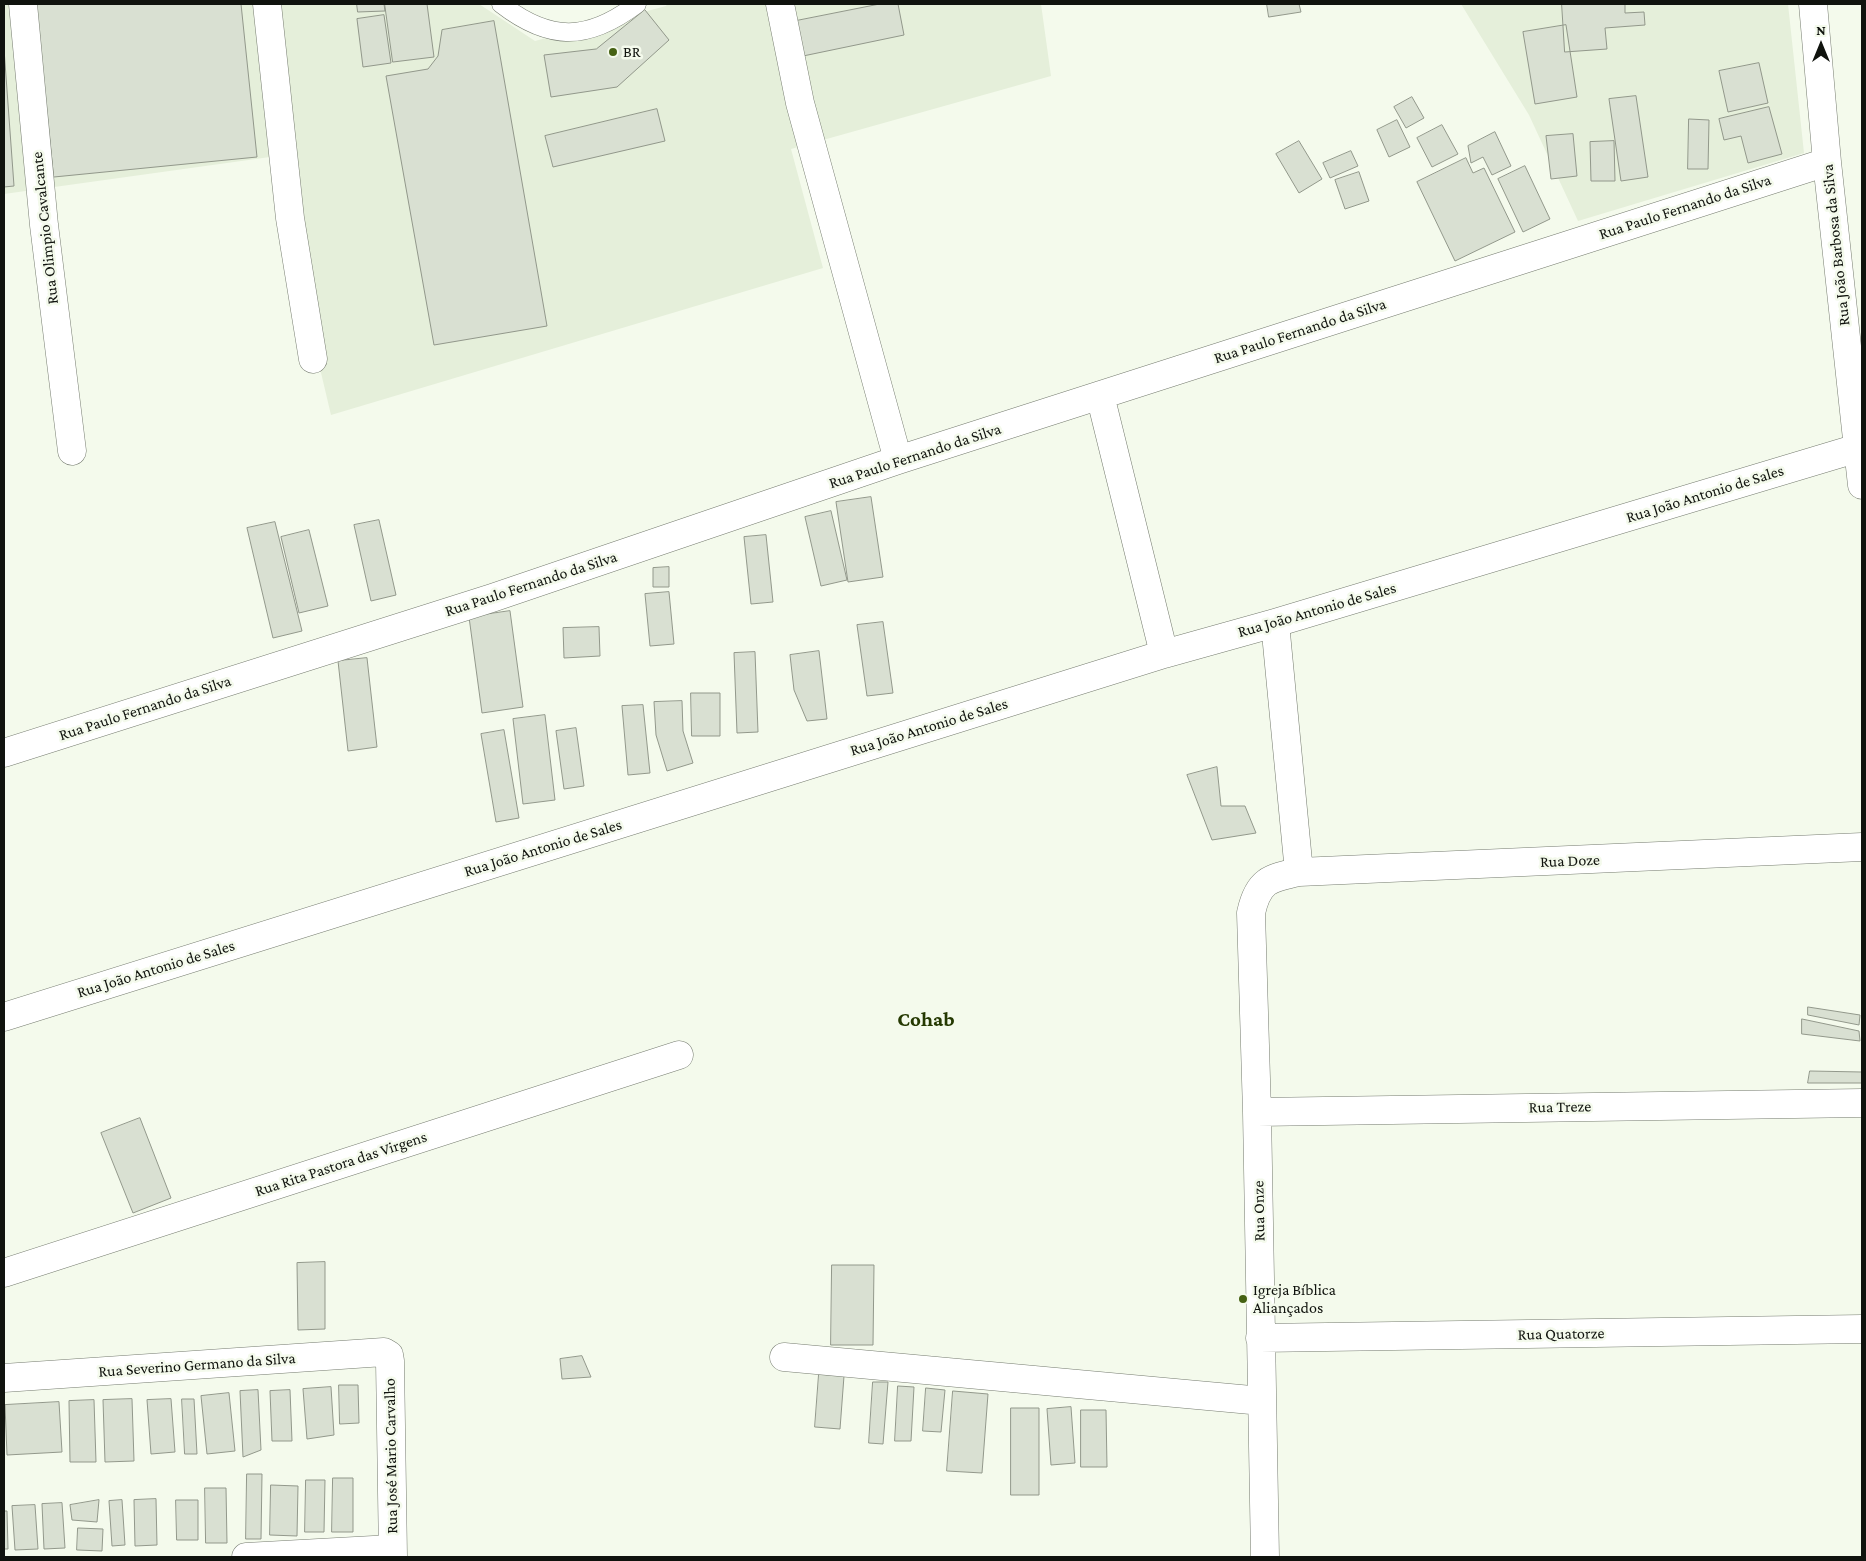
<!DOCTYPE html>
<meta charset="utf-8">
<style>
body{margin:0}
#map{position:relative;width:1866px;height:1561px;overflow:hidden;background:#f4faec;font-family:"Crimson Pro",serif}
canvas{display:block}
.frame{position:absolute;inset:0;border:5px solid #10130e;pointer-events:none}
.north{position:absolute;left:1796px;top:20px;width:50px;height:50px;-webkit-text-stroke:4px #f4faec;paint-order:stroke;rotate:0deg;font-size:14px;font-weight:700;line-height:20px;text-align:center;color:#10130e}
.north::after{content:'';display:block;margin:auto;width:18px;height:22px;background:#10130e;clip-path:polygon(50% 0,100% 100%,50% 72%,0 100%)}
</style>
<div id="map">
<canvas width="1866" height="1561"></canvas>
<div class="frame"></div>
<div class="north">N</div>
</div>
<script>
const g = document.querySelector('canvas').getContext('2d');
g.lineJoin = 'round';
function paint(path, color) {
  g.fillStyle = color;
  g.fill(path, 'evenodd');
}
function strokePath(path, color, width, dash) {
  g.strokeStyle = color;
  g.lineWidth = width;
  g.lineCap = dash ? 'butt' : 'round';
  g.setLineDash(dash || []);
  g.stroke(path);
}
function drawText(font, color, halo, rows, align = 'center') {
  g.font = font + ' "Crimson Pro",serif';
  g.lineWidth = 5;
  g.setLineDash([]);
  g.textBaseline = 'middle';
  g.strokeStyle = halo;
  g.fillStyle = color;
  for (const [text, x, y, turn = 0] of rows) {
    g.save();
    g.translate(x, y);
    g.rotate((+turn || 0) * Math.PI / 180);
    g.textAlign = isNaN(turn) ? turn : align;
    if (halo) g.strokeText(text, 0, 0);
    g.fillText(text, 0, 0);
    g.restore();
  }
}
const built = new Path2D(`
 M4,4h475l56,37 131,-35 1,-2h374l10,72 -260,73 32,119 -492,147 -61,-258 -266,37z
 M1461,4h327l16,149 -226,68 -49,-106z`);
const building = new Path2D(`
 M36,4h205l16,153 -203,20z
 M357,4h27l1,7 -27,1z
 M385,4h42l7,53 -41,5z
 M880,4h18l6,31 -101,21 -7,-35z
 M1267,4h32l2,8 -32,5z
 M1562,4h63v9l19,-1 1,13 -40,3 2,21 -42,3z
 M645,10l24,30 -52,47 -66,10 -7,-42 52,-6z
 M384,15l7,48 -28,4 -6,-48z
 M494,21l53,305 -113,19 -48,-269 42,-7 10,-13 4,-26z
 M1566,25l11,72 -42,7 -12,-72z
 M4,49l10,137 -10,1z
 M1759,63l9,40 -40,9 -9,-41z
 M1636,96l12,81 -27,4 -12,-82z
 M1412,97l12,21 -18,10 -12,-21z
 M1769,107l13,47 -34,9 -7,-27 -17,4 -5,-21z
 M657,109l8,32 -112,26 -8,-31z
 M1689,119l20,1 -1,49h-20z
 M1397,120l13,27 -21,10 -12,-27z
 M1442,125l16,29 -26,13 -15,-29z
 M1495,132l16,34 -19,9 -9,-18 -12,6 -3,-17z
 M1573,134l4,42 -26,3 -5,-43z
 M1299,141l23,38 -23,14 -23,-39z
 M1614,141l1,40h-24l-1,-39z
 M1351,151l7,15 -28,12 -7,-15z
 M1466,158l7,15 11,-5 31,64 -60,29 -38,-79z
 M1525,166l25,53 -27,13 -25,-53z
 M1359,172l10,29 -24,8 -10,-29z
 M871,497l12,80 -35,5 -12,-80z
 M831,511l16,69 -26,6 -16,-69z
 M379,520l17,75 -25,6 -17,-76z
 M275,522l27,109 -29,7 -26,-110z
 M309,530l19,76 -29,7 -18,-76z
 M766,535l7,67 -22,2 -7,-67z
 M669,567v20h-16v-19z
 M669,592l5,52 -24,2 -5,-52z
 M510,611l13,96 -41,6 -13,-96z
 M883,622l10,71 -26,3 -10,-71z
 M599,627l1,29 -36,2 -1,-30z
 M819,651l8,68 -20,2 -13,-31 -4,-35z
 M755,652l3,80 -21,1 -3,-80z
 M367,658l10,89 -29,4 -10,-90z
 M691,693h29v43h-28z
 M682,701l1,30 10,32 -26,8 -11,-36 -2,-33z
 M643,705l7,68 -22,2 -6,-69z
 M545,715l10,85 -32,4 -10,-85z
 M576,728l8,58 -20,3 -8,-58z
 M504,730l15,88 -23,4 -15,-88z
 M1217,767l4,39h24l11,27 -44,7 -25,-65z
 M1808,1007l52,8 -1,10 -51,-10z
 M1802,1019l57,12 1,10 -58,-7z
 M1810,1071l52,1v11h-54z
 M140,1118l31,80 -38,15 -32,-80z
 M325,1262v67l-27,1 -1,-67z
 M832,1265h42l-1,80h-42z
 M582,1356l9,21 -29,2 -2,-20z
 M819,1374l25,2 -4,53 -25,-2z
 M873,1382h15l-5,62 -14,-1z
 M339,1385h19l1,38 -19,1z
 M898,1386l16,1 -3,54h-16z
 M331,1387l3,48 -27,4 -4,-50z
 M926,1388l19,2 -4,42 -18,-1z
 M258,1390l3,60 -18,7 -3,-66z
 M290,1390l2,51h-20l-2,-50z
 M953,1391l35,3 -6,79 -35,-2z
 M229,1393l6,58 -28,3 -6,-58z
 M132,1399l2,62 -29,1 -2,-62z
 M171,1399l4,53 -24,2 -4,-54z
 M182,1399h12l3,55h-12z
 M94,1400l2,62h-26l-1,-61z
 M59,1402l3,50 -55,3 -2,-50z
 M1071,1407l4,56 -24,2 -4,-56z
 M1011,1408h28v87h-28z
 M1081,1410h25l1,57h-26z
 M247,1474h15l-1,65h-15z
 M333,1478h20v54h-21z
 M306,1480h19l-1,52h-19z
 M271,1485l27,1 -1,50 -27,-1z
 M205,1488h21l1,55h-21z
 M156,1499l1,46 -22,1 -1,-46z
 M99,1500l-2,22 -25,-2 -2,-15z
 M122,1500l3,45 -13,1 -3,-45z
 M176,1500h22v40h-21z
 M62,1503l3,45 -21,1 -2,-45z
 M35,1505l3,44 -23,1 -3,-44z
 M4,1511h3l1,38h-4z
 M78,1528l25,1 -1,22 -25,-1z`);
const service = new Path2D(`
 M501,4c49,38 87,37 136,0`);
const minor = new Path2D(`
 M23,4l21,221 28,226
 M267,4l23,214 23,141
 M780,4l20,99 98,357
 M1813,4l14,158 35,323
 M1100,395l64,259
 M1275,623l24,249
 M4,753l488,-155 406,-138 929,-298
 M4,1017l1160,-363 111,-31 583,-175
 M1257,1112l605,-9
 M4,1273l675,-218
 M1260,1338l602,-9
 M784,1357l478,44
 M4,1378l380,-26 5,3 1,6 3,196
 M246,1557l146,-8
 M1265,1557l-8,-445 -6,-199c7,-32 18,-35 48,-41l563,-25`);
const markers = [
 [613,52,5,"#456113"],
 [1243,1299,5,"#456113"]
];
const poiNames = [
 ["BR",623,52],
 ["Igreja Bíblica",1253,1290],
 ["Aliançados",1253,1308]
];
const streetNames = [
 ["Rua Paulo Fernando da Silva",1685,207,-18],
 ["Rua Olimpio Cavalcante",45,228,-96],
 ["Rua João Barbosa da Silva",1836,245,-96],
 ["Rua Paulo Fernando da Silva",1300,331,-18],
 ["Rua Paulo Fernando da Silva",915,456,-18],
 ["Rua João Antonio de Sales",1705,494,-17],
 ["Rua Paulo Fernando da Silva",531,584,-18],
 ["Rua João Antonio de Sales",1317,610,-16],
 ["Rua Paulo Fernando da Silva",145,708,-18],
 ["Rua João Antonio de Sales",929,727,-17],
 ["Rua João Antonio de Sales",543,848,-17],
 ["Rua Doze",1570,861,-2],
 ["Rua João Antonio de Sales",156,969,-17],
 ["Rua Treze",1560,1107,-1],
 ["Rua Rita Pastora das Virgens",341,1164,-18],
 ["Rua Onze",1259,1211,-91],
 ["Rua Quatorze",1561,1334,-1],
 ["Rua Severino Germano da Silva",197,1365,-4],
 ["Rua José Mario Carvalho",391,1456,-91]
];
const districtNames = [
 ["Cohab",926,1020]
];
paint(built, '#e5efda');
paint(building, '#d9e0d2');
strokePath(building, '#92988b', 1);
strokePath(service, '#767c70', 19);
strokePath(minor, '#767c70', 29);
strokePath(service, '#fff', 18);
strokePath(minor, '#fff', 28);
for (const [x, y, r, color] of markers) {
  const dot = new Path2D();
  dot.arc(x, y, r, 0, 2 * Math.PI);
  g.fillStyle = color;
  g.fill(dot);
  strokePath(dot, '#f4faec', 2);
}
drawText('16px', '#10130e', '#f4faec', poiNames, 'left');
drawText('16px', '#10130e', '#f4faec', streetNames);
drawText('bold 21px', '#253902', '#f4faec', districtNames);
</script>
